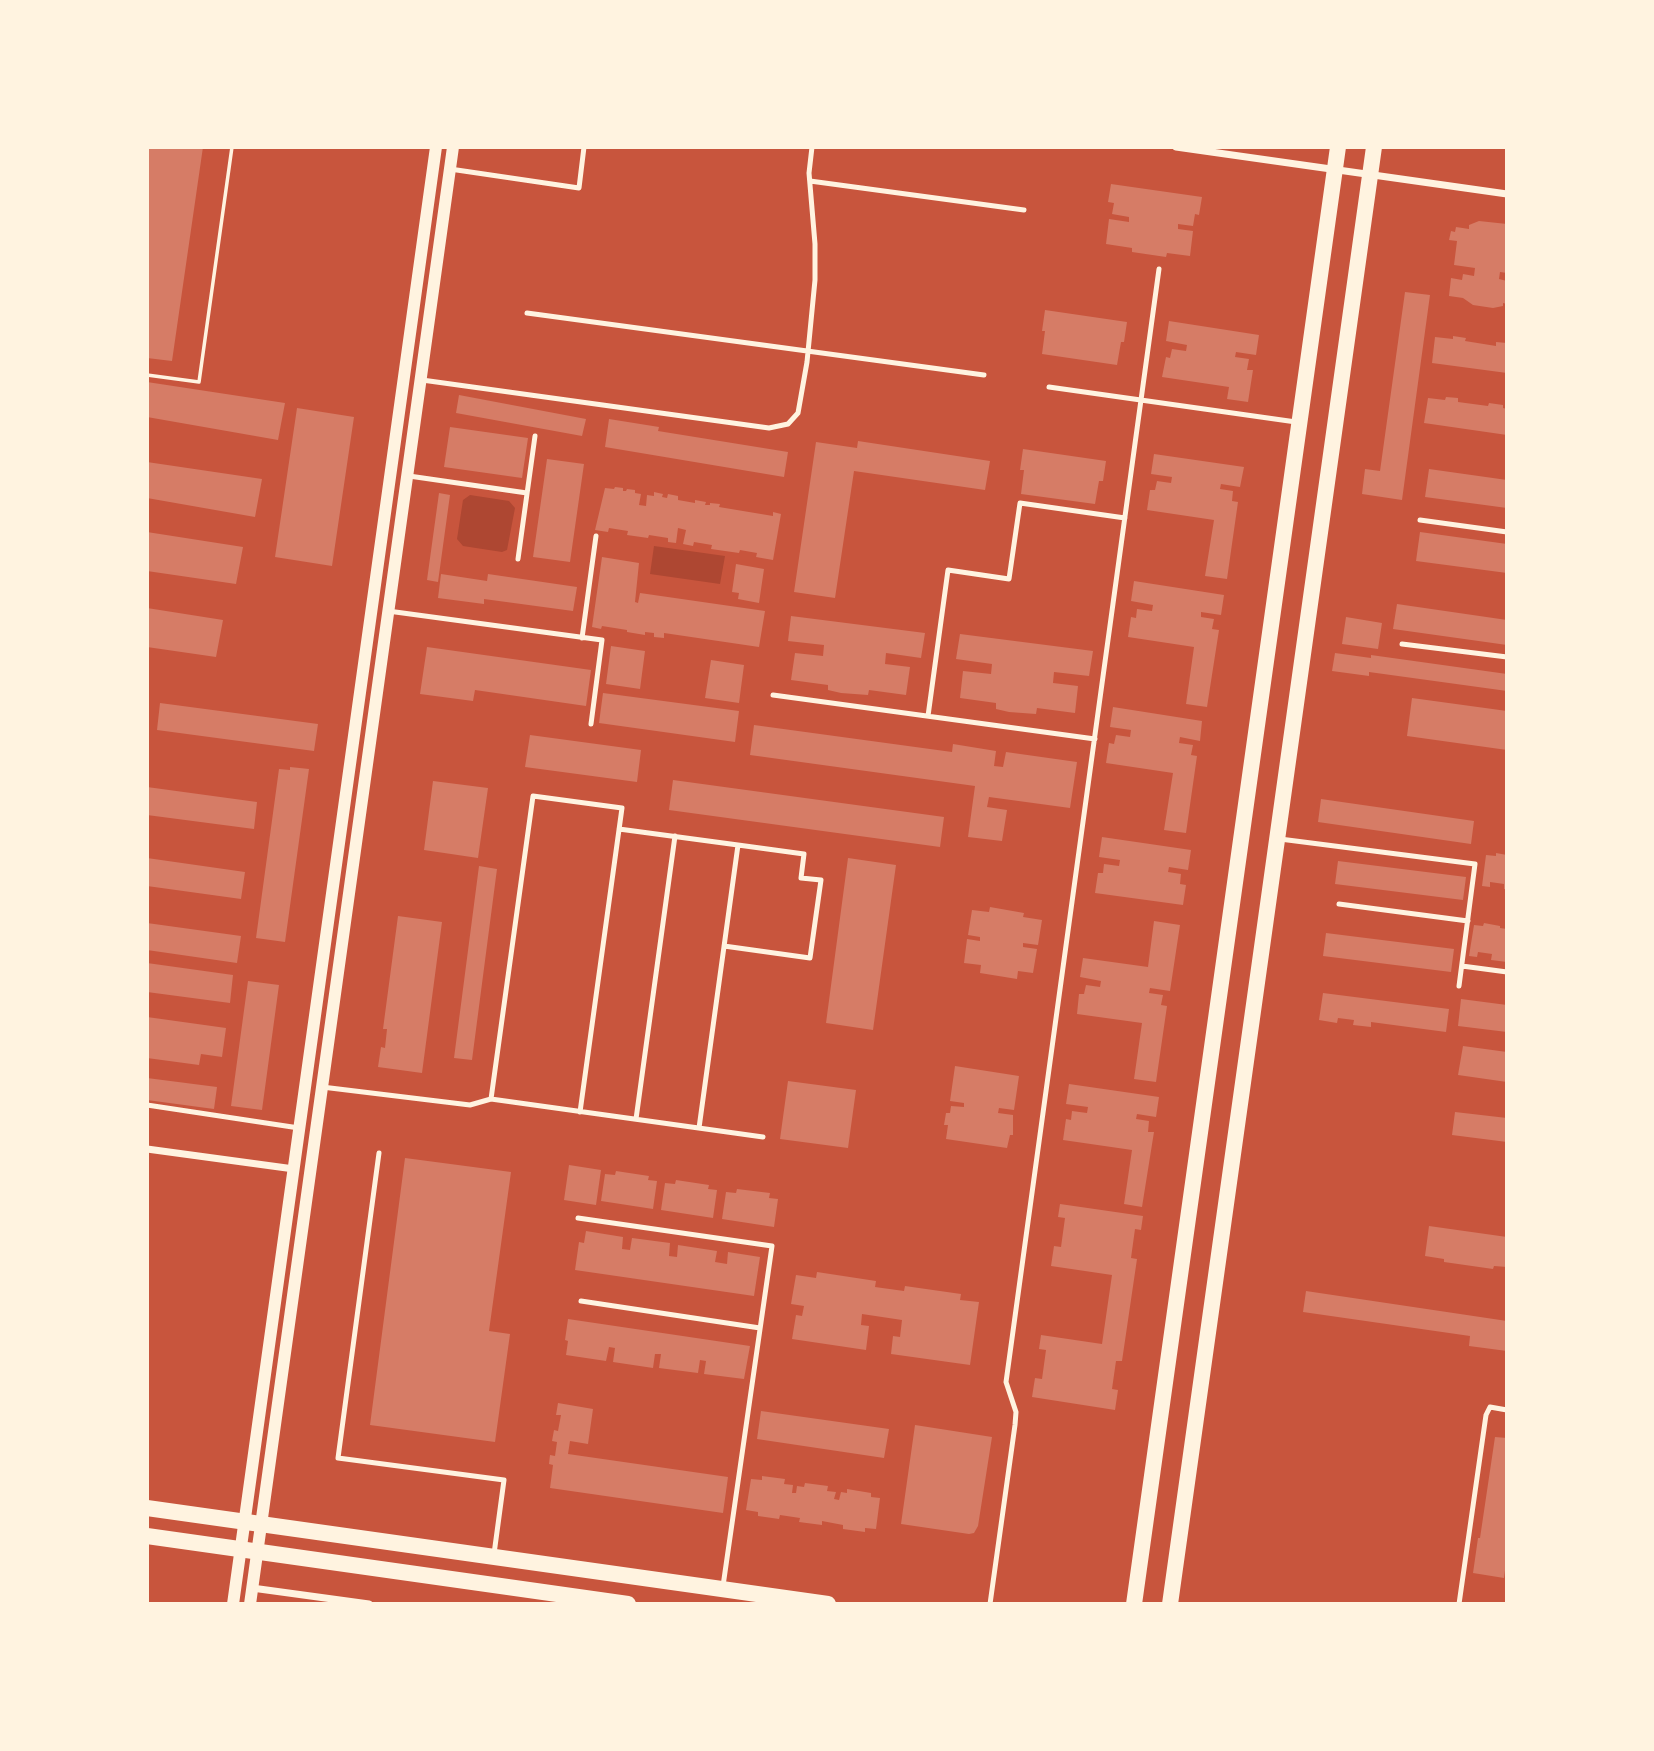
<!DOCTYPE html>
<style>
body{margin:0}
#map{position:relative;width:1654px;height:1751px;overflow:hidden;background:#c8553d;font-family:Barlow,sans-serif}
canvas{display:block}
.frame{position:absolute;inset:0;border:149px solid #fff3e0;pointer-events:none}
</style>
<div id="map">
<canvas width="1654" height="1751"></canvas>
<div class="frame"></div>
</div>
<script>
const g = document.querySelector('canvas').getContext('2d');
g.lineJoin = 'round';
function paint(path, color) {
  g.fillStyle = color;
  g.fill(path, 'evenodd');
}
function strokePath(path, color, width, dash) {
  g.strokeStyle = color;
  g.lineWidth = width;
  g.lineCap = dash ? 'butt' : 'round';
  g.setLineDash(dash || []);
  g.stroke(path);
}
const green = new Path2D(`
 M470,495l39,6 6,7 -8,42 -5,2 -39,-6 -6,-7 6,-39z
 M654,546l71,10 -5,28 -70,-10z`);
const building = new Path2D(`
 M147,147h56l-31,214 -25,-3z
 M1111,184l91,13 -3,18 -4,-1 -2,12 -15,-2v5l15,2 -3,25 -23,-3 -1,4 -34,-5v-4l-26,-4 3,-25 20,3v-5l-17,-3 2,-11 -6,-1z
 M1479,221l28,3v49l-7,-1 -1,7 8,2v23l-4,-1v3l-10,2 -20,-3 -10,-7 -14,-2 2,-18 11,2 1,-6 11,2 1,-8 -21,-3 3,-24 -8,-1 2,-9 4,1 1,-5 13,2v-4z
 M1405,292l25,3 -28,205 -40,-6 3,-25 15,2z
 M1045,310l82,12 -3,20h-3l-4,23 -75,-11 3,-23h-3z
 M1169,321l90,14 -3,20 -20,-3 -1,5 14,2 -2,11h6l-5,32 -21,-3 2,-12 -67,-10 4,-20 4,1 2,-9 14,2 1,-6 -21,-4z
 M1453,336l13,2 -1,3 31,5v-4l11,1v30l-75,-10 3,-26 18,2z
 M147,382l138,21 -7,37 -131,-23z
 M459,395l127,24 -4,17 -126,-23z
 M1446,397l12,1v4l30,4 1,-3 14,2v3l4,1v26l-83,-12 4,-25 17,2z
 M297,408l57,9 -22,149 -57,-9z
 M609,419l50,8 -1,4 130,21 -4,25 -179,-30z
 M450,427l78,11 -6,40 -78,-11z
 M858,441l132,20 -5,29 -131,-19 -19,127 -41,-6 22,-150 41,6z
 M1023,449l83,12 -3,20h-4l-4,23 -74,-10 3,-24h-4z
 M1154,454l90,13 -4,20 -19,-3 -1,5 13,2 -1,10 6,1 -11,77 -22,-3 9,-56 -67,-10 3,-20h5l2,-9 14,2 1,-6 -21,-3z
 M547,459l37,5 -14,98 -37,-5z
 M147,462l115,17 -7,38 -108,-19z
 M1429,469l78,11v28l-82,-11z
 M615,487l8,1v3h3l1,-2 8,1v3l6,1 -2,11 7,1 1,-11 7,1v-4l9,2 -1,3 5,1 1,-4 10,2v4l17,3v-3l11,2 -1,3h5v-2l10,1 -1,3 54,9v-4l8,2 -8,46 -17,-3 1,-4 -17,-3 -1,3 -28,-4 1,-4 -18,-3 -1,4 -10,-2 3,-14 -8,-2 -2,15 -8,-1v-4l-19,-3 -1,3 -21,-3 1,-4 -19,-3 -1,4 -13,-2 10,-42 9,1z
 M439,493l11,2 -12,87 -11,-2z
 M147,532l96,15 -7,37 -89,-13z
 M1420,532l87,12v29l-91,-12z
 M602,557l37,6 -4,39 3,1 2,-10 125,18 -6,36 -95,-14v5l-10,-1v-4l-9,-1v3l-18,-3v-2l-25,-4 -1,3 -9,-2z
 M736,564l28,5 -5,34 -21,-4 1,-6 -7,-1z
 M441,574l46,7 1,-7 89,13 -4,24 -89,-12v5l-46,-6z
 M1134,581l90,14 -3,20 -20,-3v5l13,2 -2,10 7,1 -12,77 -21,-3 8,-57 -66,-10 3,-20 5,1 1,-9 15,2 1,-6 -22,-4z
 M1397,604l110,16v25l-114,-16z
 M147,608l76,12 -7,37 -69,-10z
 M791,616l134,17 -4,25 -35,-5 -1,11 25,3 -4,28 -37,-5 -1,5 -27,-2 -13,-3v-5l-37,-5 4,-27 28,3 1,-11 -36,-4z
 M1346,617l36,6 -4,26 -36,-5z
 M960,634l133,17 -4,25 -35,-4 -1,11 25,3 -3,27 -38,-5 -1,6 -27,-2 -13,-3v-6l-36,-5 3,-27 28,3 1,-10 -36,-5z
 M611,646l34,5 -5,38 -34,-5z
 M427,647l164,23 -5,36 -111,-16 -2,11 -53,-7z
 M1335,653l36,5v-3l136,19v17l-138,-19v4l-37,-5z
 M711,660l33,5 -5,38 -34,-5z
 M603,693l136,18 -4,31 -136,-19z
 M1412,698l95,13v39l-100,-14z
 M160,703l158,21 -4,27 -157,-21z
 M1113,707l89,14 -2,20 -20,-4 -1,6 14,2 -2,10 6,1 -11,77 -22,-3 9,-57 -67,-10 3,-20 5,1 2,-9 14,2 1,-7 -21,-3z
 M754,725l198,27 1,-8 43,7 -2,15 9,1 3,-15 71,10 -7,46 -81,-11 -2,10 20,3 -5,31 -34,-4 7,-51 -225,-31z
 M530,735l111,15 -4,32 -112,-15z
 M290,767l19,2 -24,173 -29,-4 23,-169 11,1z
 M673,780l271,37 -4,30 -271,-37z
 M433,781l55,7 -10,70 -54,-8z
 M147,787l110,15 -3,27 -107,-14z
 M1321,799l153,22 -3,23 -153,-22z
 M1102,837l89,13 -3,20 -19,-3 -1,5 13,2 -1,10 6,1 -3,20 -88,-12 3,-20h5l1,-9 15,2 1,-6 -21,-3z
 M1496,853l11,2v35l-3,-1v-5l-14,-2v5l-8,-1 4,-31 10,1z
 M147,858l98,14 -4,27 -94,-13z
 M848,858l48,7 -23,165 -47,-7z
 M1338,861l128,16 -3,23 -128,-16z
 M479,866l18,3 -25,191 -18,-2z
 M990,907l34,6 -1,4 19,3 -4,25 -15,-2v4l14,2 -4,24 -15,-2 -1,8 -37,-6 1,-8 -17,-2 3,-24 13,2v-4l-12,-2 4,-25 17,2z
 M398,916l44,6 -20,151 -44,-6 3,-20 4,1 2,-19h-4z
 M1154,921l26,4 -10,66 -20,-3 -1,5 14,2 -2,10 6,1 -11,76 -22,-3 8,-56 -65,-9 2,-20h5l2,-9 14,2 1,-6 -21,-4 3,-19 65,9z
 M147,923l94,13 -4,27 -90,-13z
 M1484,923l16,3v2l7,1v33l-16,-2 1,-6 -14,-2 -1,5 -8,-1 5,-31 9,1z
 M1326,933l128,16 -3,23 -128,-16z
 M147,963l86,12 -3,28 -83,-11z
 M248,981l31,4 -17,125 -31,-4z
 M1323,993l126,16 -3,23 -75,-10v5l-18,-2 1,-5 -16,-2 -1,5 -18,-3z
 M1461,999l46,6v27l-49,-6z
 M147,1017l79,11 -4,29 -21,-3 -2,11 -52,-7z
 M1463,1046l44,6v30l-49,-7z
 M955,1066l64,10 -5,34 -15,-2 -1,5 15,2v20h-3l-3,13 -61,-9 2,-14h-4l2,-12h4l1,-7 13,1v-4l-14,-2z
 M147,1078l70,9 -3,22 -67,-9z
 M788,1081l68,9 -8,58 -68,-9z
 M1069,1084l90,13 -3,20 -19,-3 -1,5 13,2 -1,11h6l-12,75 -18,-3 8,-54 -69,-10 3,-21 5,1 1,-9 15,2 1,-6 -22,-3z
 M1455,1112l52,6v24l-55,-7z
 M405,1158l106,14 -22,159 21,3 -15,108 -125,-17z
 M569,1165l32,5 -5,35 -32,-5z
 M616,1171l33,5 -1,4 9,1 -4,28 -52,-8 4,-27 10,1z
 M676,1180l33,5 -1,4 9,1 -4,28 -52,-8 4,-27 10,1z
 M737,1189l33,4 -1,5 9,1 -4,28 -52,-8 4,-27 10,1z
 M1060,1204l83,12 -2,14 -6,-1 -4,29 6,1 -15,102h-6l-4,28 6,1 -3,20 -83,-13 3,-19 7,1 4,-29 -7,-1 2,-14 61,9 10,-69 -61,-9 3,-20 7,1 4,-29 -7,-1z
 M1429,1226l78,11v30l-13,-1 -1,3 -49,-7v-3l-19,-3z
 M586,1231l37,6 -1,12 8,1 2,-12 38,5 -1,13 8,1 1,-12 39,6 -2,11 12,2 1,-12 32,5 -6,39 -179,-26 4,-28 5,1z
 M817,1272l59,9 -1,6 29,4 1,-5 56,8 -1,6 19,2 -9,63 -79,-11 2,-18 7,1 2,-17 -40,-6 -1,11 8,1 -3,24 -74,-11 4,-24 6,1 2,-10 -13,-2 5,-29 20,3z
 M1306,1291l201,30v30l-38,-5 1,-10 -167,-24z
 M568,1319l182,27 -6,33 -40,-5 2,-13 -6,-1 -2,13 -39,-5 2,-14h-6l-2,14 -40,-6 2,-14 -6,-1 -3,14 -40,-6 2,-14 -3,-1z
 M558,1403l35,6 -5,35 -18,-3 -2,13 160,23 -5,36 -173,-25 3,-23 -4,-1 1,-9 5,1 2,-14 -5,-1 2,-11 4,1 3,-16h-5z
 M761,1411l128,18 -5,29 -127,-19z
 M915,1425l77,12 -14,89 -4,7 -5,1 -68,-10z
 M1495,1437l12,1v117l-3,23 -31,-5 5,-35h2z
 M762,1476l23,3 -1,5 9,1 -1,8h4l1,-7 7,1 1,-4 23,3 -1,5 9,1 -2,7 5,1 2,-8 6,1v-4l24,4v4l9,1 -4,31 -11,-1v4l-22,-3v-4l-21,-4v4l-23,-3 1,-4 -20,-3 -1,4 -21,-3v-4l-12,-2 5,-31 11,1z`);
const path = new Path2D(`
 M147,375l52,7 33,-235`);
const service = new Path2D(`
 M450,169l129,19 5,-41
 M810,181l214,29
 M527,313l457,62
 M422,380l347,48 19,-4 10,-11 9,-51 8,-82v-36l-6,-71 3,-26
 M1049,387l247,35
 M409,476l118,17
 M1420,520l87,12
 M518,559l17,-123
 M388,611l214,29 -11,84
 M582,638l14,-102
 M1402,644l105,13
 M773,695l322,44
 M928,716l20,-146 61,9 11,-76 105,15
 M619,829l119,16 -39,283
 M1280,839l195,25 -16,122
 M1339,904l129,17
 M724,946l86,12 11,-78 -20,-2 3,-24 -66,-9
 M1462,966l45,6
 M322,1087l148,18 21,-6 272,38
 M491,1099l42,-303 89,12 -42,304
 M147,1105l152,23
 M636,1119l39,-283
 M379,1153l-41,305 166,22 -10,74
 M578,1218l194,28 -49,340
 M581,1301l179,27
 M990,1604l25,-179 1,-13 -10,-30 153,-1113
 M1459,1604l27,-189 4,-8 17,3`);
const minor = new Path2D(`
 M1176,147l331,47
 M147,1149l147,20
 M252,1588l117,16`);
const tertiary = new Path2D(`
 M233,1604l203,-1457
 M250,1604l203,-1457`);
const primary = new Path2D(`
 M147,1508l681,96
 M147,1536l481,68
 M1134,1604l204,-1457
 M1170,1604l204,-1457`);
paint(green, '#ae4732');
paint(building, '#d67c66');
strokePath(path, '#fff3e0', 3.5);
strokePath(service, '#fff3e0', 5);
strokePath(minor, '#fff3e0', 7);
strokePath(tertiary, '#fff3e0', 12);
strokePath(primary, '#fff3e0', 16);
</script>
